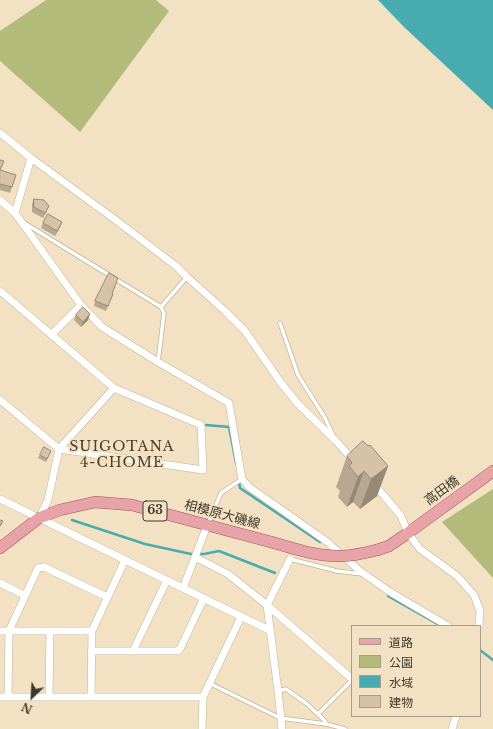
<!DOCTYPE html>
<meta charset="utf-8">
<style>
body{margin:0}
#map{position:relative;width:493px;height:729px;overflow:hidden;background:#f2e1c3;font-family:"Libre Baskerville","Noto Sans JP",serif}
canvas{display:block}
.legend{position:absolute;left:351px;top:625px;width:130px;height:92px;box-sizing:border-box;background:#f2e1c3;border:1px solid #aa9d87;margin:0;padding:5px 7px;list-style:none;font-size:12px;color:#3f382c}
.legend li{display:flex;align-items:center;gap:8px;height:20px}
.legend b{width:20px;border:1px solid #aa9d87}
.north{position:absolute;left:12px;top:677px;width:40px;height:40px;-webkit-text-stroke:3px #f2e1c3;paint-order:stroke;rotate:205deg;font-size:11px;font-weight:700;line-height:16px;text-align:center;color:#3f382c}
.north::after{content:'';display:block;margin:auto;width:14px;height:18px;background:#3f382c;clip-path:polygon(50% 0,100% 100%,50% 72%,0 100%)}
</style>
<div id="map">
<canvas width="493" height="729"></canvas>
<ul class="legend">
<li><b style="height:5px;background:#e7a3a8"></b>道路</li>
<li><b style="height:11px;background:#b3bb7b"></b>公園</li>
<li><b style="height:11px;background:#48abaf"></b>水域</li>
<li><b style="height:11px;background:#d6c3a7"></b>建物</li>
</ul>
<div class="north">N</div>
</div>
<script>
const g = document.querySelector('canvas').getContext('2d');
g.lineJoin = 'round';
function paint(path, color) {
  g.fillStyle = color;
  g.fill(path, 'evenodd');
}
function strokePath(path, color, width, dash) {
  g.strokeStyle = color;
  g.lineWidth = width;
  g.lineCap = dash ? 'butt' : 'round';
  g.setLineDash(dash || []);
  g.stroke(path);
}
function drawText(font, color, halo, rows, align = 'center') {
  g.font = font + ' "Libre Baskerville","Noto Sans JP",serif';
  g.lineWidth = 3.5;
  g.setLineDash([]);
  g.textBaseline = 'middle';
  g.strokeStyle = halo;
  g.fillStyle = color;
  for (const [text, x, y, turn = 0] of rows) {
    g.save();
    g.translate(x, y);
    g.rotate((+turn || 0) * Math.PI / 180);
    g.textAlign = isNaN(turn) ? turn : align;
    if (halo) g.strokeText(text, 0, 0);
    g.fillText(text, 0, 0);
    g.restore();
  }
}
const green = new Path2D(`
 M46,0h110l13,11 -89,121 -80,-71v-30z
 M493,489v89l-51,-56z`);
const water = new Path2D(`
 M378,0h115v110l-89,-83z`);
const stream = new Path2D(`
 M206,425l23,2 7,36
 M239,481l1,7 80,54
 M72,520l73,24 46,10h13l15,-3 56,22
 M388,596l53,30
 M480,650l13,10`);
const service = new Path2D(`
 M26,224l135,83 3,6 -6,49
 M161,307l26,-30
 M280,323l18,52 27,43 8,17
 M208,524l13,-31 21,-14
 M290,559l47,12 25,3
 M209,683l71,35 46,6 19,5
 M278,691l8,-2 21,15 18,17 1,3
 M318,714l34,-34`);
const minor = new Path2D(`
 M0,133l31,25 86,63 59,45 11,11 37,33 21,21 36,52 17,21 38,37 18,20
 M31,158l-16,55 66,92 -29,29
 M0,200l15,13
 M0,291l114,97 -55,61 -11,51 -9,18
 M81,305l21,22 56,35 71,41 13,76 7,8 77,54 34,30 30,21 58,34
 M0,400l59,49 144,21 -2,-45 -87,-37
 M374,484l27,32 7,17 12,16 37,27 17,19 6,16 -1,15
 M0,499l271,132
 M195,557l33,17 39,31 85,74
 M0,583l24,12
 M183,588l24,-62
 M0,631h92
 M91,651h86l3,-2 24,-51
 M133,651l34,-71
 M0,697h203
 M8,697l1,-66 29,-63 6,-1 63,30
 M49,697l1,-66
 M91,697l1,-66 33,-71
 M202,729l1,-32 38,-80
 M282,729l-4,-38 -11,-86 23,-46
 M452,729l4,-13`);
const primary = new Path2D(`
 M0,548l39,-30 21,-8 35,-8 37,3 139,37
 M377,550l12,-4 19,-13 85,-62`);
const primaryBridge = new Path2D(`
 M271,542c22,6 46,15 70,14 12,0 24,-3 36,-6`);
const wall = new Path2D(`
 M0,160v10l12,17 -2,6 -10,-3z
 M34,199l13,12 -4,7 -11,-6v-8z
 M62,222l-2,5 -5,9 -14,-8 2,-5z
 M112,294h1l-7,17 -12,-5 1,-5z
 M90,314l-2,6 -7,7 -7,-7 2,-5z
 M51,451l-5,11 -8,-4 2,-3z
 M347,456l41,10 -11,30 -17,13 -7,-7 -6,5 -9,-10 2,-6 -4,-4z`);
const shadedWall = new Path2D(`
 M62,222l-2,5 -5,9 2,-5z
 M90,314l-2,6 -7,7 2,-5z
 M388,466l-11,30 -17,13 11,-30z
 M364,471l-11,31 -6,5 11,-30z`);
const building = new Path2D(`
 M0,160l4,1 -4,9 16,5 -4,12 -12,-3z
 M34,199l10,1 5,6 -4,7 -11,-6z
 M48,214l14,8 -5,9 -14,-8z
 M109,273l9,5 -6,16h1l-5,12 -13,-5z
 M83,307l7,7 -7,8 -7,-7z
 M363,441l5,5 2,-1 18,21 -17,13 -7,-8 -6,6 -9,-11 3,-3 -5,-7z
 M44,447l7,4 -4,8 -7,-4z
 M0,520l3,1 -3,5z`);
const shields = [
 [155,511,24]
];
const shieldNames = [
 ["63",155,511]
];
const streetNames = [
 ["高田橋",442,491,-36],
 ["相模原大磯線",222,515,15]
];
const neighbourhoodNames = [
 ["SUIGOTANA",122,447],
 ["4-CHOME",122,463]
];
paint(green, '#b3bb7b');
paint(water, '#48abaf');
strokePath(stream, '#48abaf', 2.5);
strokePath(service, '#c3b396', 5);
strokePath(minor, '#c3b396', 8);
strokePath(primary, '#a25657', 12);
strokePath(service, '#fff', 3.5);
strokePath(minor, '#fff', 7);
strokePath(primary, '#e7a3a8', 11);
strokePath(primaryBridge, '#a25657', 12, []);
strokePath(primaryBridge, '#e7a3a8', 11);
paint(wall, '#b8a890');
paint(shadedWall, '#968875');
paint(building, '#d6c3a7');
strokePath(building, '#968875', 1);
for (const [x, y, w] of shields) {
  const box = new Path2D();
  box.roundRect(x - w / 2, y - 10, w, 20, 3);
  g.fillStyle = '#f2e1c3';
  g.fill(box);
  strokePath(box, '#3f382c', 1);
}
drawText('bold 12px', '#3f382c', null, shieldNames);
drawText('13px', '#3f382c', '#f2e1c3', streetNames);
g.letterSpacing = '1px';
drawText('14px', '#504228', '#f2e1c3', neighbourhoodNames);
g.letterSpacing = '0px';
</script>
